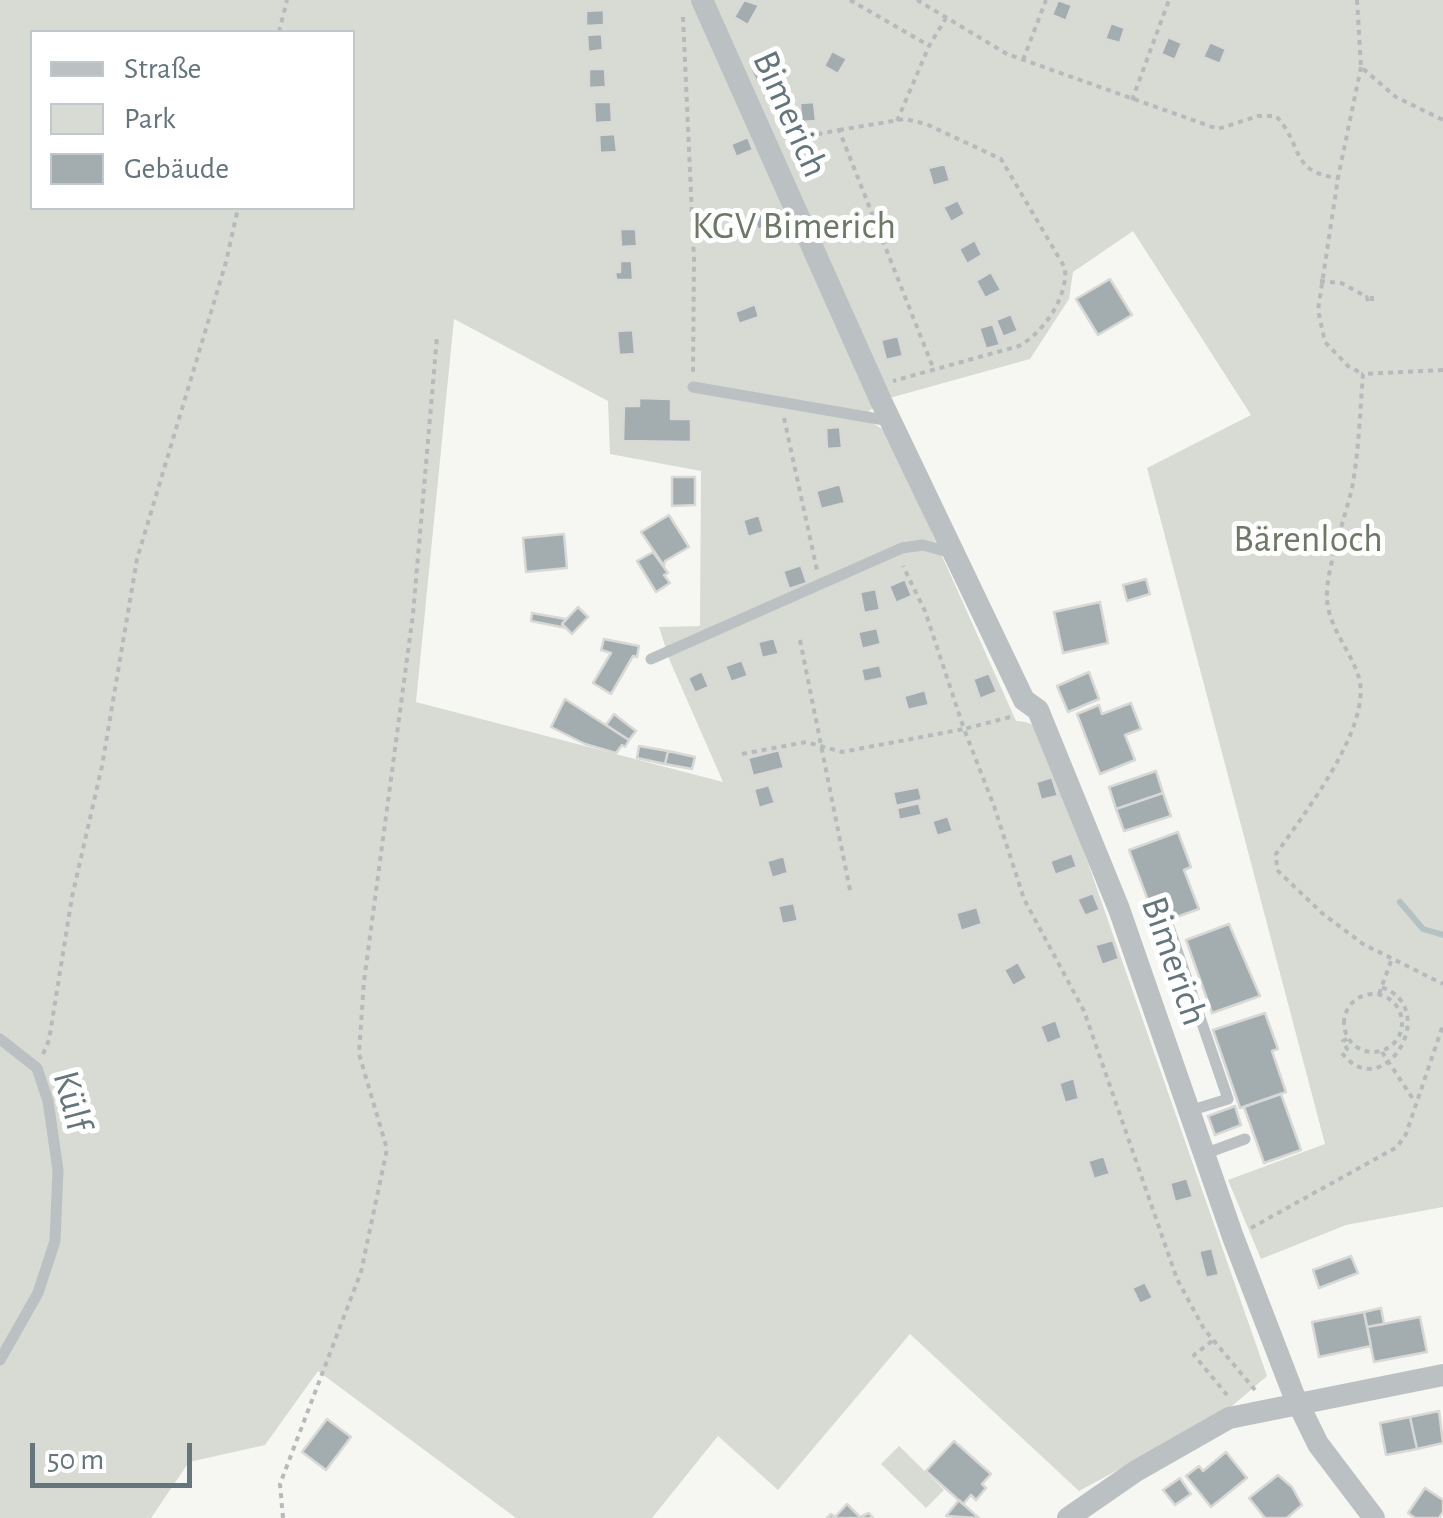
<!DOCTYPE html>
<meta charset="utf-8">
<style>
body{margin:0}
#map{position:relative;width:1443px;height:1518px;overflow:hidden;background:#f6f6f3;font-family:"Alegreya Sans",sans-serif}
canvas{display:block}
.legend{position:absolute;left:30px;top:30px;width:325px;height:180px;box-sizing:border-box;background:#fff;border:2px solid #c1c8cb;margin:0;padding:12px 18px;list-style:none;font-size:30px;color:#64757c}
.legend li{display:flex;align-items:center;gap:20px;height:50px}
.legend b{width:50px;border:2px solid #c1c8cb}
.scale{position:absolute;left:30px;top:1443px;width:162px;height:45px;box-sizing:border-box;border:5px solid #64757c;border-top:0;padding-left:12px;font-size:30px;line-height:35px;white-space:nowrap;color:#64757c;-webkit-text-stroke:8px #fff;paint-order:stroke}
</style>
<div id="map">
<canvas width="1443" height="1518"></canvas>
<ul class="legend">
<li><b style="height:12px;background:#bbc1c3"></b>Straße</li>
<li><b style="height:28px;background:#d7dbd3"></b>Park</li>
<li><b style="height:28px;background:#a3adb0"></b>Gebäude</li>
</ul>
<div class="scale">50 m</div>
</div>
<script>
const g = document.querySelector('canvas').getContext('2d');
g.lineJoin = 'round';
function paint(path, color) {
  g.fillStyle = color;
  g.fill(path, 'evenodd');
}
function strokePath(path, color, width, dash) {
  g.strokeStyle = color;
  g.lineWidth = width;
  g.lineCap = dash ? 'butt' : 'round';
  g.setLineDash(dash || []);
  g.stroke(path);
}
function drawText(font, color, halo, rows, align = 'center') {
  g.font = font + ' "Alegreya Sans",sans-serif';
  g.lineWidth = 10;
  g.setLineDash([]);
  g.textBaseline = 'middle';
  g.strokeStyle = halo;
  g.fillStyle = color;
  for (const [text, x, y, turn = 0] of rows) {
    g.save();
    g.translate(x, y);
    g.rotate((+turn || 0) * Math.PI / 180);
    g.textAlign = isNaN(turn) ? turn : align;
    if (halo) g.strokeText(text, 0, 0);
    g.fillText(text, 0, 0);
    g.restore();
  }
}
const green = new Path2D(`
 M0,0h1443v1207l-97,18 -85,34 -33,-79 97,-36 -178,-676 104,-53 -118,-184 -60,41 -4,27 -39,60 -144,40 -17,12v10l17,10 130,290c13,0 22,5 28,16l223,639 -42,36 -146,79 -169,-157 -132,156 -60,-54 -66,82h-136l-198,-147 -53,74 -76,17 -38,56h-151zM32,32h320v176h-320zM454,319l154,82 2,53 91,17 -1,155 -41,1 11,34 53,121 -307,-80z
 M899,1446l45,44 -18,18 -45,-44z`);
const stream = new Path2D(`
 M1400,902l23,27 20,6`);
const building = new Path2D(`
 M744,0l15,5 -11,20 -14,-8z
 M1058,0l14,5 -6,16 -14,-6z
 M604,10v15l-18,1v-15z
 M1111,23l14,5 -5,15 -15,-4z
 M602,34l1,16 -15,2 -1,-17z
 M1168,37l14,6 -7,17 -14,-6z
 M1210,42l16,7 -6,15 -17,-7z
 M832,51l15,8 -9,15 -14,-8z
 M766,60l8,15 -16,9 -8,-15z
 M589,69h16l1,18 -17,1z
 M594,102h17l1,20 -17,1z
 M814,102l2,19 -15,1 -1,-19z
 M615,134l2,18 -17,1 -1,-18z
 M748,137l5,13 -17,7 -5,-13z
 M945,164l5,17 -17,5 -5,-18z
 M958,200l7,14 -14,8 -8,-15z
 M778,206l5,12 -25,12 -5,-13z
 M620,229h16l1,17 -16,1z
 M975,240l7,15 -15,9 -8,-15z
 M620,261h12l1,19h-17l-1,-8h5z
 M991,272l10,18 -16,8 -9,-17z
 M1110,279l22,36 -34,20 -22,-36z
 M755,304l4,13 -20,7 -4,-12z
 M1011,314l7,17 -15,6 -7,-17z
 M993,324l7,21 -14,4 -7,-21z
 M633,330l2,24 -16,1 -2,-24z
 M898,336l5,20 -17,4 -5,-20z
 M639,398l32,1v20h20v23l-68,-1 1,-35h15z
 M840,427l2,21 -15,1 -1,-21z
 M672,477h23v28l-23,1z
 M840,484l5,19 -24,6 -5,-18z
 M669,515l20,32 -24,14 -1,5 -23,-34z
 M759,515l5,17 -16,5 -5,-17z
 M564,534l3,34 -41,4 -3,-34z
 M653,552l15,21 -4,2 6,8 -14,9 -19,-31z
 M801,565l6,18 -18,6 -6,-18z
 M905,579l7,17 -16,7 -7,-17z
 M1146,579l4,15 -23,7 -4,-16z
 M876,589l4,21 -16,3 -4,-21z
 M1100,602l8,41 -45,10 -9,-41z
 M578,607l10,10 -16,17 -10,-10z
 M532,613l34,6 -4,5 4,4 -35,-7z
 M877,628l4,16 -19,5 -4,-17z
 M774,638l5,16 -17,4 -4,-16z
 M604,639l35,7 -2,11 -4,-1 -22,38 -18,-11 18,-30 -10,-3z
 M742,660l6,16 -17,6 -6,-16z
 M880,665l3,13 -19,4 -3,-13z
 M702,671l7,16 -14,6 -7,-15z
 M1089,672l10,27 -31,13 -11,-26z
 M989,673l8,19 -17,7 -7,-20z
 M925,690l4,15 -21,5 -4,-14z
 M565,699l64,41 -4,7 -3,-2 -6,8 -31,-9 -34,-17z
 M1131,703l10,26 -16,6 10,25 -35,14 -23,-60 22,-9 3,9z
 M614,714l22,17 -7,9 -23,-15z
 M639,746l29,5 -3,13 -28,-6z
 M779,750l5,18 -31,8 -5,-18z
 M668,751l27,6 -3,12 -27,-5z
 M1156,771l7,22 -47,16 -7,-22z
 M1052,777l6,19 -17,4 -5,-18z
 M769,785l6,18 -16,5 -5,-19z
 M919,787l3,13 -26,6 -3,-14z
 M1163,793l8,23 -47,15 -8,-22z
 M919,803l3,12 -23,5 -2,-12z
 M948,816l5,15 -16,5 -5,-15z
 M1178,832l13,35 -7,3 15,39 -42,15 -28,-74z
 M1072,853l5,14 -22,8 -5,-14z
 M784,856l4,17 -16,5 -5,-17z
 M1093,893l7,17 -15,6 -8,-17z
 M794,903l4,18 -16,3 -4,-18z
 M977,907l5,17 -21,7 -5,-18z
 M1229,924l31,72 -48,17 -26,-73z
 M1113,940l6,19 -17,6 -7,-20z
 M1018,962l9,16 -14,8 -9,-16z
 M1265,1013l13,36 -6,2 14,41 -46,16 -27,-78z
 M1056,1020l6,18 -15,6 -7,-18z
 M1074,1078l5,21 -14,4 -6,-20z
 M1281,1094l20,56 -37,13 -20,-56z
 M1235,1106l6,19 -26,10 -7,-19z
 M1104,1156l6,18 -16,5 -6,-18z
 M1187,1178l6,19 -18,5 -5,-19z
 M1212,1248l7,27 -13,3 -7,-27z
 M1351,1256l7,17 -39,15 -6,-18z
 M1145,1282l8,16 -13,6 -8,-16z
 M1381,1308l3,16 -17,3 -3,-15z
 M1364,1312l7,34 -52,11 -7,-35z
 M1420,1317l7,35 -53,10 -7,-35z
 M1439,1411l4,32 -26,6 -7,-32z
 M1410,1417l7,32 -31,6 -6,-32z
 M327,1419l24,18 -25,33 -24,-18z
 M954,1441l37,33 -9,10 4,4 -10,12 -5,-5 -8,9 -37,-33z
 M1226,1452l21,26 -36,29 -25,-31 13,-10 4,5z
 M1278,1475l14,12 10,18 -15,13h-22l-16,-20z
 M1180,1478l11,16 -16,11 -12,-15z
 M1425,1488l18,12v12l-4,6h-24l-7,-5z
 M959,1500l4,4 16,14 -33,-2z
 M847,1504l13,13 9,-4 4,5h-46l4,-4 4,3z`);
const path = new Path2D(`
 M850,0l78,45
 M917,0l90,54 211,75 40,-13h18c28,30 13,56 62,62
 M1357,0l4,67 35,30 47,23
 M683,17l11,242 -1,113
 M279,32l8,-32
 M1023,60l23,-60
 M1361,67l-23,111 -20,132 7,32 23,24 15,8
 M1132,100l37,-100
 M897,121l32,-75 17,-28
 M839,130l66,-11 21,5 75,35 64,109c3,29 -21,64 -46,78l-126,35
 M788,140l51,-10 95,240
 M1320,281l21,2 26,14
 M1372,296v5l-4,1 -1,-5z
 M1443,370l-80,4c-3,37 -4,77 -11,114 -7,31 -27,83 -25,112 2,28 24,51 32,78 13,50 -56,137 -83,176l1,16 46,44 40,30 80,40
 M784,418l33,152
 M800,640l51,255
 M1010,717l-46,12 30,77 30,93 60,112 93,268 27,50 51,61
 M742,754l64,-12 36,10 122,-23 -39,-118 -22,-45
 M1344 1023a29 29 0 1 1 58 0a29 29 0 1 1-58 0Z
 M1379,994l12,-33
 M1347,1039l-4,2 4,8 -5,4c41,54 101,-45 39,-66
 M1382,1052l33,50
 M43,1054l6,-14 23,-143 30,-131 35,-207 89,-297 12,-54
 M1251,1228l146,-81 9,-13 37,-109
 M1212,1341l-18,14 33,40
 M283,1518l-3,-34 81,-212 26,-123 -28,-95 5,-73 49,-367 24,-277`);
const service = new Path2D(`
 M693,387l197,34
 M651,659l251,-111 21,-3 29,8
 M1169,927l59,172 -39,12
 M0,1039l37,29 11,33 10,69 -3,71 -17,52 -38,67
 M1204,1154l41,-15`);
const minor = new Path2D(`
 M702,0l179,401 143,299 14,10 81,199 114,328 60,156 25,51 56,74
 M1068,1518l68,-47 93,-53 214,-43`);
const streetNames = [
 ["Bimerich",790,114,66],
 ["Bimerich",1174,961,71],
 ["Külf",72,1101,75]
];
const parkNames = [
 ["KGV Bimerich",794,227],
 ["Bärenloch",1308,540]
];
paint(green, '#d7dbd3');
strokePath(stream, '#b4c2c4', 6);
paint(building, '#a3adb0');
strokePath(building, '#d8d8d6', 2.5);
strokePath(path, '#b6babc', 4, [5, 5]);
strokePath(service, '#bbc1c3', 11);
strokePath(minor, '#bbc1c3', 22);
drawText('38px', '#64757c', '#fff', streetNames);
drawText('38px', '#6d7966', '#fff', parkNames);
</script>
